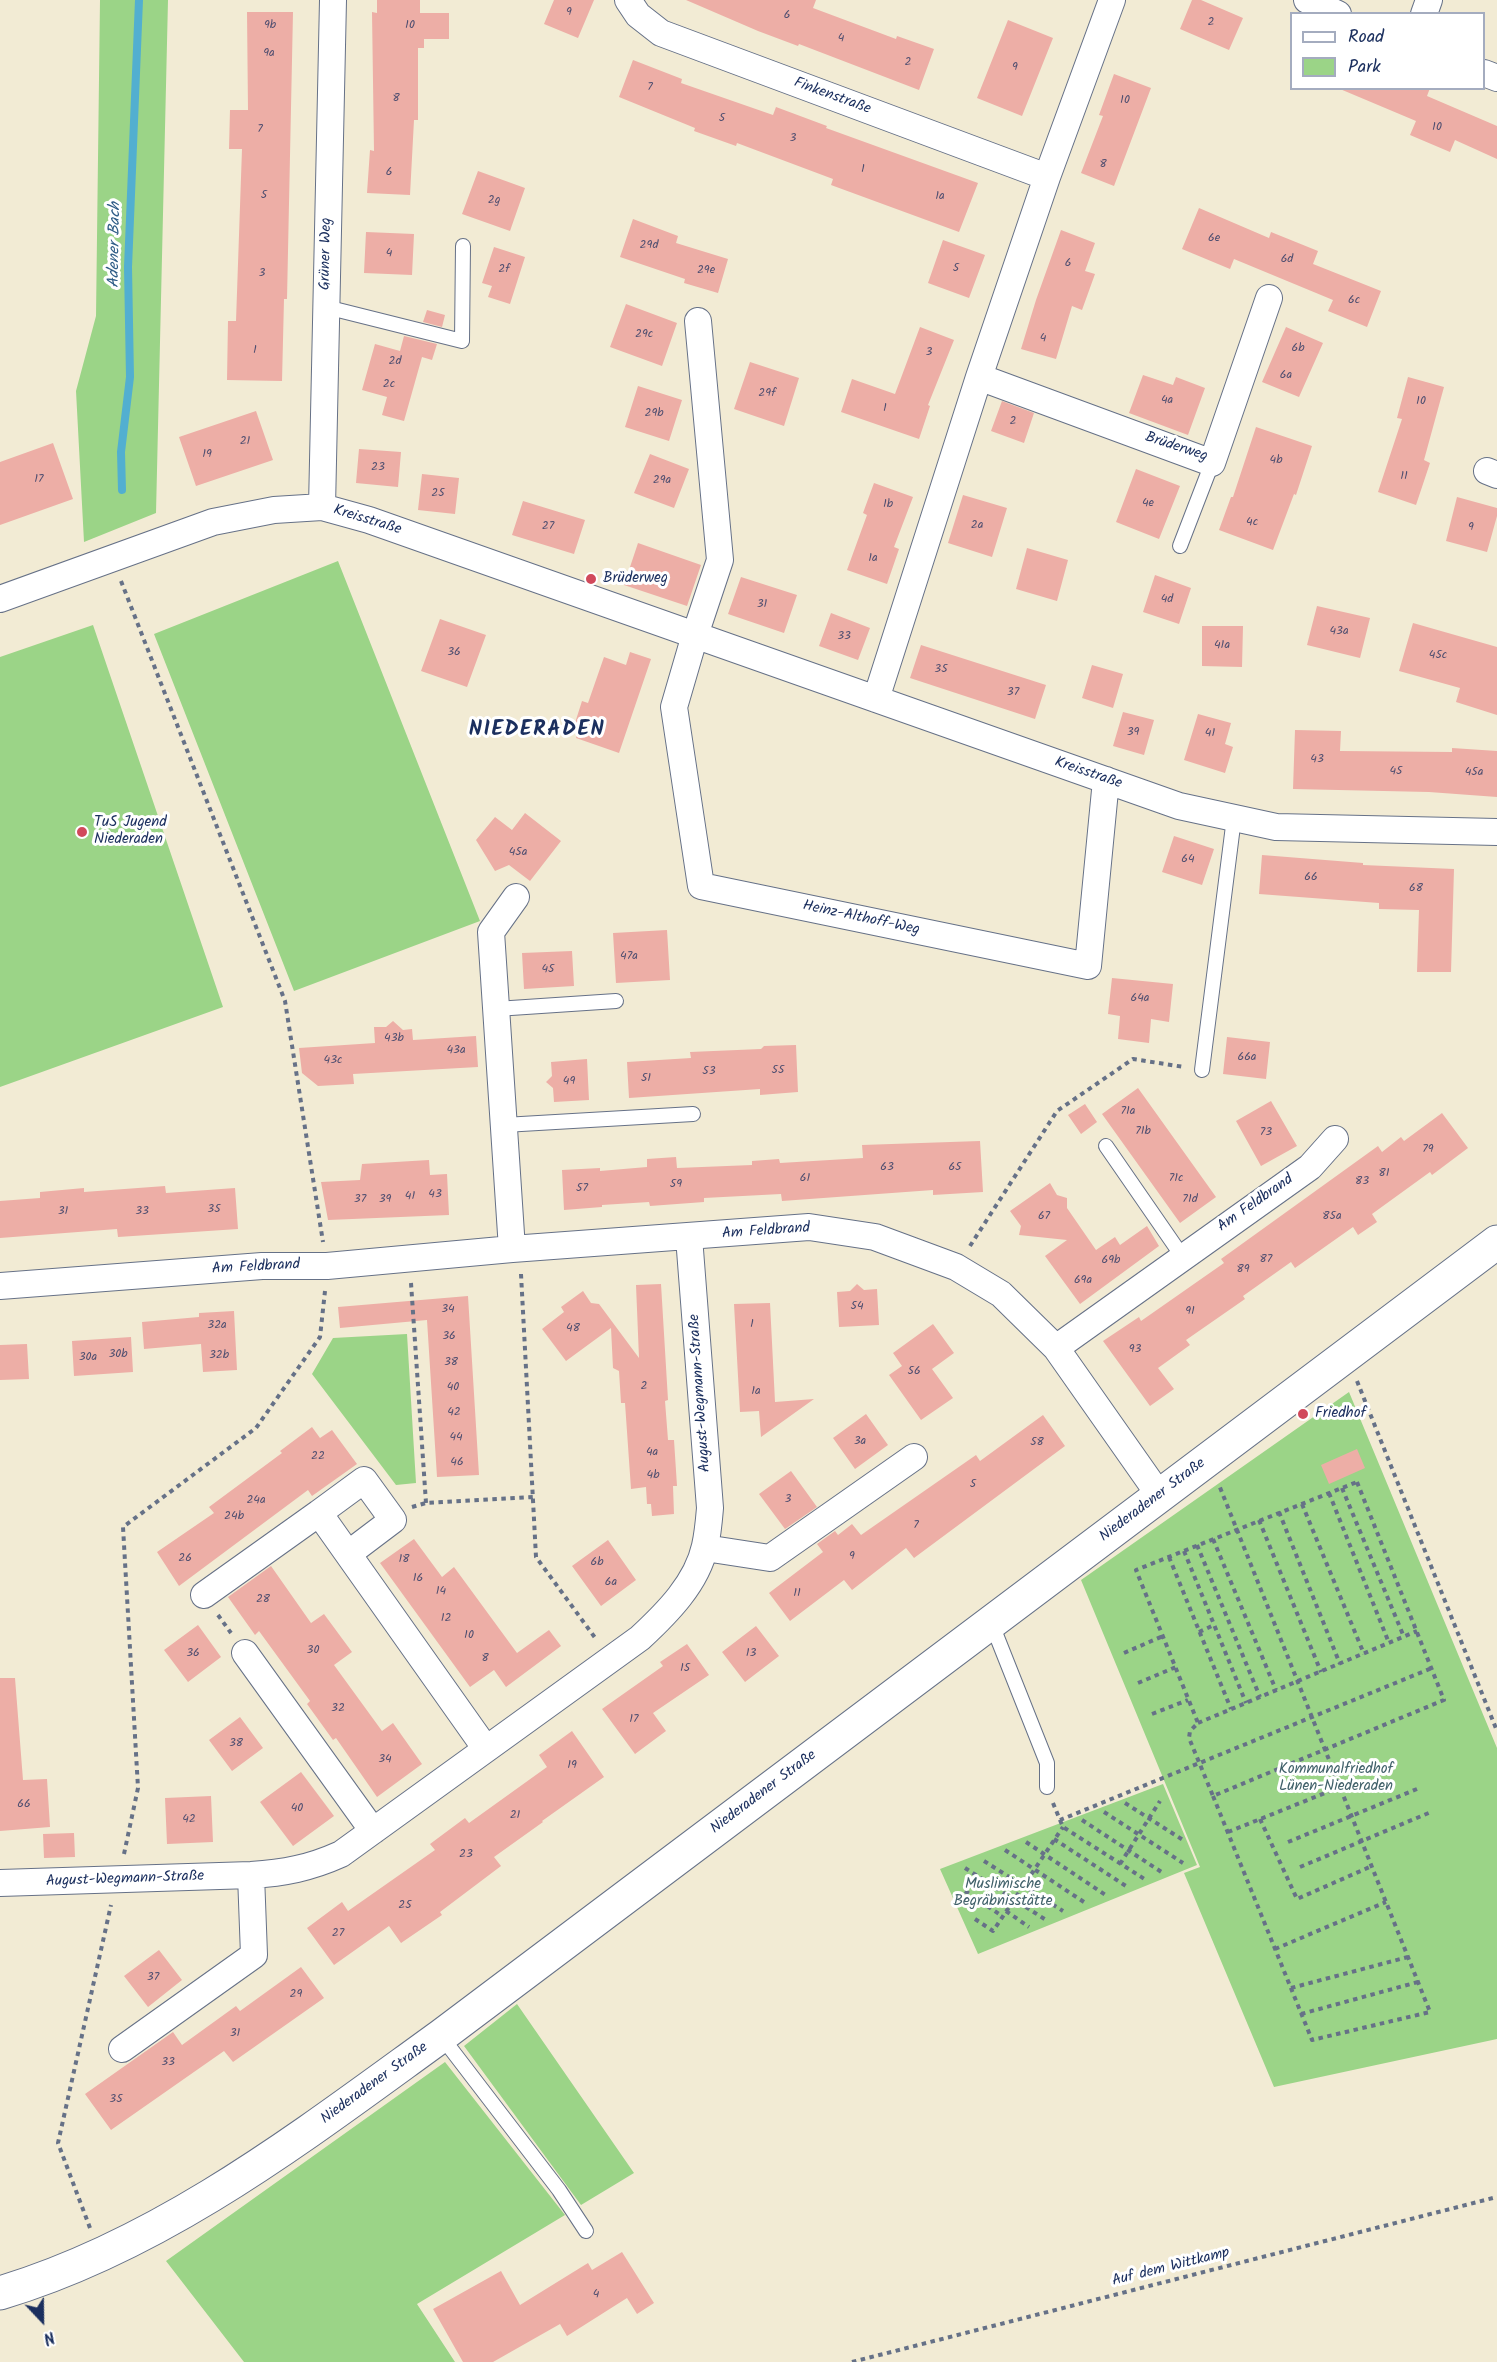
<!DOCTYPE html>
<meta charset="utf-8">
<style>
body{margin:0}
#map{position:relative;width:1497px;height:2362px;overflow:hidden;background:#f2ebd4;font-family:Kalam,sans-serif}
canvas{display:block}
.legend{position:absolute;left:1290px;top:12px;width:195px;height:78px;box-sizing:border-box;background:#fff;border:2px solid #a4acbf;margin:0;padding:8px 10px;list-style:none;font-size:18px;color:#1b2f5e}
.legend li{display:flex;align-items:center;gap:12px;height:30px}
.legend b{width:30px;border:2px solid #a4acbf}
.north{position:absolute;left:12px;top:2290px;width:60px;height:60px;-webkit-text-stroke:4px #fff;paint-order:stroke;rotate:158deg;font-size:16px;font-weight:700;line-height:24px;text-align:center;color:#1b2f5e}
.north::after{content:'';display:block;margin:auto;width:21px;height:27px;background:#1b2f5e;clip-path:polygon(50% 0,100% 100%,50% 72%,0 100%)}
</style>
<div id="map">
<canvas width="1497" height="2362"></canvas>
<ul class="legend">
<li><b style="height:8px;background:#fff"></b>Road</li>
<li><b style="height:16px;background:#9bd487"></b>Park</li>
</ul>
<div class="north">N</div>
</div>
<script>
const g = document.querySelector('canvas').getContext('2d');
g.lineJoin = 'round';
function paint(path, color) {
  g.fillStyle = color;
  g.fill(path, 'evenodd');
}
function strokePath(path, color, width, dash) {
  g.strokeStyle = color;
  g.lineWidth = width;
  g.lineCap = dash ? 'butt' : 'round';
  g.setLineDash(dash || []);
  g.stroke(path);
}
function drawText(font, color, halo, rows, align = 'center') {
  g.font = font + ' Kalam,sans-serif';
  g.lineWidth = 6;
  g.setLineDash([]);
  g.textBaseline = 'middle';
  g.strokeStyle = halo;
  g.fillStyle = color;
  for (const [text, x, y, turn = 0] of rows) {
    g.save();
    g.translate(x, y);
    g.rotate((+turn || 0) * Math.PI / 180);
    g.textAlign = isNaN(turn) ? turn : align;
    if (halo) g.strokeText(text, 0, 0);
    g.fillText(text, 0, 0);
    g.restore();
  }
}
const green = new Path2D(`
 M100,0h68l-12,513 -72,29 -8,-151 20,-75z
 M338,561l142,360 -186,70 -140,-357z
 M93,625l130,382 -223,80v-430z
 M407,1334l9,149 -20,2 -84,-111 21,-36z
 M1349,1392l148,356v291l-223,48 -90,-214 16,-6 -119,-287z
 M1163,1784l34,81 -219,89 -38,-85z
 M517,2004l117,169 -53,32 -117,-159z
 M445,2062l120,153 -148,89 38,58h-211l-78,-101z`);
const stream = new Path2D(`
 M122,490l-1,-38 9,-75 -2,-110 11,-267`);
const building = new Path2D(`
 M377,0h43v13h29v26h-25v9h-6v72h-4l-4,75 -43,-2 3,-43 4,1 -2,-139 5,1z
 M554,0h40l-16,38 -34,-14z
 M686,0h130l-3,8 83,31 1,-3 37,13 -15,41 -120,-46 -1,2 -40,-15z
 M1192,0h9l42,18 -14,32 -49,-21z
 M247,12h46l-6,287h-3l-2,82 -55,-1 1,-59h8l6,-172h-13l1,-39h18z
 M1008,20l45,18 -31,78 -45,-18z
 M633,60l49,19 -1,4 92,32 3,-8 51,19 -1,2 152,55 -19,49 -128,-47 2,-6 -96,-36 -1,3 -42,-15 1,-3 -76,-31z
 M1114,74l37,14 -37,98 -33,-13 22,-57 -4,-1z
 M1430,88l-3,8 70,30v33l-42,-19 -5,12 -40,-17 6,-14 -76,-32z
 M478,171l47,17 -15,43 -48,-17z
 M1199,208l70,30 2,-6 47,19 -5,13 68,27 -14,36 -39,-16 5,-11 -99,-41 -4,10 -48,-20z
 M633,219l45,17 -2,7 52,16 -10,34 -34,-10 1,-4 -65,-22z
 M1061,230l34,13 -10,28 10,3 -13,36 -10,-4 -16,53 -35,-10 15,-49z
 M366,232l48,2 -2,41 -48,-2z
 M943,240l42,15 -16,43 -41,-15z
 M494,247l31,10 -15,47 -22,-7 4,-11 -10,-3z
 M626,304l51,19 -15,43 -52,-19z
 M427,310l18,5 -3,12 -19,-5z
 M920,327l34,13 -26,65 2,1 -11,33 -78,-27 11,-33 43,15z
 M1286,327l37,16 -24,54 -37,-15z
 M404,336l33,8 -5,16 -10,-3 -18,64 -22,-6 5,-18 -25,-7 13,-46 25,7z
 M750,362l49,16 -15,48 -50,-17z
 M1143,375l30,10 3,-8 29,11 -17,47 -59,-22z
 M1408,377l36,10 -20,73 6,3 -14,42 -38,-13 24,-73 -5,-1z
 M638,386l44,14 -13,41 -44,-14z
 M1002,401l32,12 -10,30 -33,-12z
 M256,411l17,49 -77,26 -17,-49z
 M1256,427l56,19 -16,49 -2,-1 -21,56 -54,-20 12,-33h2z
 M53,443l20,56 -73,26v-63z
 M359,449l42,3 -3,35 -42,-4z
 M650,454l39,15 -15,39 -40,-15z
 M1136,469l44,17 -21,53 -43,-17z
 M422,474l37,4 -4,36 -37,-4z
 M874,483l39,14 -19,50 5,2 -12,35 -40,-14 20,-55 -4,-2z
 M963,495l44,13 -15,49 -44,-14z
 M1457,497l40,11v8l-10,36 -41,-11z
 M523,501l62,19 -11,34 -62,-19z
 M638,543l63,22 -14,41 -63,-21z
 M1027,548l41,12 -11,41 -41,-12z
 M1155,575l36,13 -12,36 -36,-12z
 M741,577l56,18 -13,38 -56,-19z
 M1317,606l53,12 -10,40 -53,-13z
 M831,613l39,15 -12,32 -39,-14z
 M440,619l46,16 -19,52 -46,-16z
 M1413,623l84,24v68l-41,-13 4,-14 -61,-17z
 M1202,626h41l-1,41 -40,-1z
 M921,645l125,40 -11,34 -125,-41z
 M630,652l21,7 -32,94 -43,-15 4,-13 -5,-2 7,-22 6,2 16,-46 22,8z
 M1092,665l31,9 -10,34 -31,-10z
 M1123,712l31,8 -10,35 -31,-9z
 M1198,714l33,9 -6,21 8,3 -8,26 -41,-13z
 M1295,730l46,1 -1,20 112,1v-4l45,3v46l-68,-5 -136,-3z
 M525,813l36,28 -31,40 -21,-16 -14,6 -19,-31 19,-23 17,13z
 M1174,836l40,13 -12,36 -40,-13z
 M1262,855l101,8v2l91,4 -3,103h-34l2,-62 -40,-1v-6l-120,-9z
 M667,930l3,50 -54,3 -3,-50z
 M572,951l2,35 -50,3 -2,-36z
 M1112,978l61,6 -4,38 -18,-3 -2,24 -31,-4 2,-23 -12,-2z
 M393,1021l10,9 9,-1 1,11 63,-4 2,31 -125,7 1,10 -36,2 -16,-13 -3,-25 76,-5 -1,-16h12z
 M1227,1037l43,5 -4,37 -43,-5z
 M796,1045l2,47 -38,3v-6l-131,9 -2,-36 64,-4 -1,-6 71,-3 3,-3z
 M587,1059l2,41 -35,2 -1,-14 -7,-6 6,-6 -1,-14z
 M1138,1088l78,109 -36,26 -78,-109z
 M1271,1101l26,45 -36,20 -25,-45z
 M1085,1104l12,18 -16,12 -13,-19z
 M1442,1113l26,35 -36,27 -2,-3 -58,42 5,8 -19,13 -5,-8 -58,41 -4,-6 -48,34 2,3 -59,41 4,5 -32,23 16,21 -24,17 -47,-65 36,-24 2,4 83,-58 -3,-4 157,-113 4,6 19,-15 3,4z
 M980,1141l3,51 -50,3v-5l-151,11 -1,-7 -77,4v4l-54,4 -1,-4 -47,3v2l-38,3 -2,-40 38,-2v3l47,-4v-8l29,-2 1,11 75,-3v-4l27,-2 1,4 83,-5 -1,-13z
 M429,1160l1,15 17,-1 2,41 -121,5 -7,-38 39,-2 2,-16z
 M1050,1183l7,12 10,3v10l29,42 19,-13 5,8 27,-19 12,20 -79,58 -35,-48 22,-16 -48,-5 2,-9 -11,-15z
 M165,1186l1,7 69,-5 3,41 -120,8 -1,-8 -117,9v-37l40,-3v-6l44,-4v4z
 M661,1284l7,116 -3,1 3,39h6l3,46h-4l1,28 -22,2 -1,-12h-4l-1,-17 -15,2 -6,-86h-4l-2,-32 -6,-3 -2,-40 -45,33 -24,-32 22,-17 -3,-5 22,-16 8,12 8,1 40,54 -3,-73z
 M857,1284l7,6 13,-1 2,36 -40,2 -2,-35 13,-1z
 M468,1296l11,179 -42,2 -10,-157 -87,8 -2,-21z
 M770,1303l5,99 39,-3 -53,38 -2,-26 -19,1 -6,-108z
 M234,1311l3,59 -34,2 -2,-28 -57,5 -2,-27 57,-5v-4z
 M933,1324l21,29 -22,16 21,29 -32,22 -32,-45 13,-9 -9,-13z
 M131,1337l2,35 -59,4 -2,-35z
 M27,1344l2,35 -29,1v-35z
 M866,1414l22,31 -33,24 -22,-31z
 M1043,1415l22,31 -151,112 -8,-10 -54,42 -8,-10 -54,41 -21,-28 54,-41 -6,-8 18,-13 3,4 14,-11 9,11 115,-80 4,6z
 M312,1427l8,11 12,-8 25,34 -45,32 -4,-6 -129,96 -22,-34 57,-39 -5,-6 73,-54 -2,-2z
 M1357,1449l8,19 -36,16 -8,-19z
 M791,1471l26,36 -32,22 -26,-35z
 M414,1539l28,38 12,-10 63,86 32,-23 12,16 -55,41 -12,-17 -24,17 -90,-124z
 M608,1540l28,40 -35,26 -29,-40z
 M271,1566l40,57 13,-9 28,38 -18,13 48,66 11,-8 29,41 -45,33 -41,-59 -3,2 -26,-36 3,-3 -51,-70 -4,4 -27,-38z
 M198,1625l23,32 -33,25 -24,-32z
 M756,1626l23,30 -34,26 -23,-30z
 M687,1644l22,31 -56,38 13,18 -31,23 -33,-45 61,-43 -3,-4z
 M0,1678h15l8,102 24,-1 3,48 -50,4z
 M240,1717l23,31 -31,23 -23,-31z
 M572,1731l32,46 -62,44 1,1 -49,35 7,9 -61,46 2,3 -41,28 -12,-17 -55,39 -27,-37 35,-26 6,9 87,-61 -5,-6 35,-26 4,5 78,-56 -8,-12z
 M301,1772l33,44 -41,30 -33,-44z
 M211,1796l2,46 -46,2 -2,-46z
 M74,1833l1,24 -31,1 -1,-24z
 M159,1950l23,30 -34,27 -24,-31z
 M301,1967l23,31 -91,64 -9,-11 -113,79 -26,-36 88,-62 9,13 54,-39 4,5z
 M622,2252l32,51 -17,11 -10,-16 -60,38 -7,-12 -67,38h-30l-30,-53 68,-38 19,34 68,-42 4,7z`);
const path = new Path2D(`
 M121,581l164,420 38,241
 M970,1246l87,-135 76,-52 51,8
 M521,1274l15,283 60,82
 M411,1283l15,220
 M1357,1381l140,350
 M1357,1482l87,218 -231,96 -24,-58 1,-7 8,-8 -62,-153z
 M1342,1488l62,149
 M1329,1493l60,150
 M1302,1504l62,150
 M412,1507l14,-4 108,-6
 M1279,1512l61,152
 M1259,1520l62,152
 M1213,1539l63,151
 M1197,1545l63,152
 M1184,1551l62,152
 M1169,1557l62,152
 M218,1615l13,18
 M1199,1632l15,-7
 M1124,1653l39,-17
 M1138,1683l38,-16
 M1152,1714l36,-14
 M1198,1723l219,-92
 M1213,1796l99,244 118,-28 -211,-527
 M1053,1803l7,17 372,-152
 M1125,1803l58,37
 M1104,1812l79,51
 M1260,1819l37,80 75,-33
 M1060,1820l3,7 83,53
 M1082,1820l81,53
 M1228,1832l112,-45
 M1054,1839l75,49
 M1026,1842l81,54
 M1288,1842l129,-53
 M1005,1850l82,54
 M124,1854l14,-66 -15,-261 133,-99 64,-91 5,-46
 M984,1861l79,50
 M1120,1864l40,-63
 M1300,1867l131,-55
 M965,1868l81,52
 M965,1891l37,25
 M1006,1911l23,16
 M975,1919l18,12 70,-104
 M1275,1949l111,-47
 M1291,1988l117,-31
 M1301,2014l117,-32
 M90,2228l-32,-85 53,-238
 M852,2362l645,-165`);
const lane = new Path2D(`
 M326,307l136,34 1,-95
 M1180,546l32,-83
 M496,1009l120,-8
 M1202,1070l32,-252
 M504,1125l189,-11
 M1106,1146l76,110
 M991,1622l56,141v24
 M441,2036l118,154 27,41`);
const street = new Path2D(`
 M628,0l10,15 23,18 386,144
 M1307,0l31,14
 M1424,14l5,-14
 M1484,73l13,5
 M698,321l22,239 -25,75 -21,72 27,179 387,80 18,-186
 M979,377l233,86 57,-165
 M1487,471l10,4
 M322,507l11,-507
 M0,599l213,-77 61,-12 48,-3 47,13 810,286 97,21 221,5
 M876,699l103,-322 68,-200 65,-177
 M512,1249l-21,-317 25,-35
 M0,1286l262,-20h65l185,-17 297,-22 66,10 81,30 45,27 55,54 104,148
 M1056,1348l254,-181 25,-28
 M705,1548l65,10 144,-101
 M348,1554l138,195
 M204,1595l115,-82 29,41 45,-34 -29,-40 -45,33
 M245,1653l128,178
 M0,1883l251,-8c33,-2 59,-7 90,-21l299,-216c27,-25 57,-55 65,-92 3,-13 4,-26 5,-38l-21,-271
 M122,2049l132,-94 -3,-80`);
const secondary = new Path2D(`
 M0,2293c164,-49 304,-158 441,-257l1056,-794`);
const markers = [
 [591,579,6,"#d1495b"],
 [82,832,6,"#d1495b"],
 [1303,1414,6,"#d1495b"]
];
const numberNames = [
 ["9",569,13],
 ["6",787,16],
 ["2",1211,23],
 ["9b",270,26],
 ["10",410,26],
 ["4",841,39],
 ["9a",269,54],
 ["2",908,63],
 ["9",1015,68],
 ["7",650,88],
 ["8",396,99],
 ["10",1125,101],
 ["5",722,119],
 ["10",1437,128],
 ["7",260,130],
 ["3",793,139],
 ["8",1103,165],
 ["1",863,170],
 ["6",389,173],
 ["5",264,196],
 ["1a",940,197],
 ["2g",494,201],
 ["6e",1214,239],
 ["29d",649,246],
 ["4",389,254],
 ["6d",1287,260],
 ["6",1068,264],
 ["5",956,269],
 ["2f",504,270],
 ["29e",706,271],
 ["3",262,274],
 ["6c",1354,301],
 ["29c",644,335],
 ["4",1043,339],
 ["6b",1298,349],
 ["1",255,351],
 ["3",929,353],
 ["2d",395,362],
 ["6a",1286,376],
 ["2c",389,385],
 ["29f",767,394],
 ["4a",1167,401],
 ["10",1421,402],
 ["1",885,409],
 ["29b",654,414],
 ["2",1013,422],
 ["21",245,442],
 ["19",207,455],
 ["4b",1276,461],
 ["23",378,468],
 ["11",1404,477],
 ["17",39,480],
 ["29a",662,481],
 ["25",438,494],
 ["4e",1148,504],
 ["1b",888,505],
 ["4c",1252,523],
 ["2a",977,526],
 ["27",548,527],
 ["9",1471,528],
 ["1a",873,559],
 ["4d",1167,600],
 ["31",762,605],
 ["43a",1339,632],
 ["33",844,637],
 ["41a",1222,646],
 ["36",454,653],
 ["45c",1438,656],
 ["35",941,670],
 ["37",1013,693],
 ["39",1133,733],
 ["41",1210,734],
 ["43",1317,760],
 ["45",1396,772],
 ["45a",1474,773],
 ["45a",518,853],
 ["64",1188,860],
 ["66",1311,878],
 ["68",1416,889],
 ["47a",629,957],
 ["45",548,970],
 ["64a",1140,999],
 ["43b",394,1039],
 ["43a",456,1051],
 ["66a",1247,1058],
 ["43c",333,1061],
 ["55",778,1071],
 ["53",709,1072],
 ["51",646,1079],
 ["49",569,1082],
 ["71a",1128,1112],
 ["71b",1143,1132],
 ["73",1266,1133],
 ["79",1428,1150],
 ["63",887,1168],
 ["65",955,1168],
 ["81",1384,1174],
 ["61",805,1179],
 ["71c",1176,1179],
 ["83",1362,1182],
 ["59",676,1185],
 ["57",582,1189],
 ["43",435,1195],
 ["41",410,1197],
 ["37",360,1200],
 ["39",385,1200],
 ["71d",1190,1200],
 ["35",214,1210],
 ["31",63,1212],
 ["33",142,1212],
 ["67",1044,1217],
 ["85a",1332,1217],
 ["87",1266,1260],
 ["69b",1111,1261],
 ["89",1243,1270],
 ["69a",1083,1281],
 ["54",857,1307],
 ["34",448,1310],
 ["91",1190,1312],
 ["1",752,1325],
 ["32a",217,1326],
 ["48",573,1329],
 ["36",449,1337],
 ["93",1135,1350],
 ["30b",118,1355],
 ["32b",219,1356],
 ["30a",88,1358],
 ["38",451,1363],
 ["56",914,1372],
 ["2",644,1387],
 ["40",453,1388],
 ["1a",756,1392],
 ["42",454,1413],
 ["44",456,1438],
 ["3a",860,1442],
 ["58",1037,1443],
 ["4a",652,1453],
 ["22",318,1457],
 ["46",457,1463],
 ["4b",653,1476],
 ["5",973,1485],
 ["3",788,1500],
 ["24a",256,1501],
 ["24b",234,1517],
 ["7",916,1526],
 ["9",852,1557],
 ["26",185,1559],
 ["18",404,1560],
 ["6b",597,1563],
 ["16",418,1579],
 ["6a",611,1583],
 ["14",441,1592],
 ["11",797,1594],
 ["28",263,1600],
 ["12",446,1619],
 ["10",469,1636],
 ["30",313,1651],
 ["36",193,1654],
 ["13",751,1654],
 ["8",485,1659],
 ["15",685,1669],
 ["32",338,1709],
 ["17",634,1720],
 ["38",236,1744],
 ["34",385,1760],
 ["19",572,1766],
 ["66",24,1805],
 ["40",297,1809],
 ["21",515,1816],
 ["42",189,1820],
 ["23",466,1855],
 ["25",405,1906],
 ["27",338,1934],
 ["37",153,1978],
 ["29",296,1995],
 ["31",235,2034],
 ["33",168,2063],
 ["35",116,2100],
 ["4",596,2295]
];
const streetNames = [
 ["Finkenstraße",832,97,20],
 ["Grüner Weg",327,254,-89],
 ["Brüderweg",1176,448,18],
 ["Kreisstraße",367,521,17],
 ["Kreisstraße",1088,774,19],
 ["Heinz-Althoff-Weg",861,919,12],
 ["Am Feldbrand",1256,1204,-35],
 ["Am Feldbrand",766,1232,-4],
 ["Am Feldbrand",256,1268,-3],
 ["August-Wegmann-Straße",701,1393,-94],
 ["Niederadener Straße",1153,1501,-37],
 ["Niederadener Straße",764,1793,-37],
 ["August-Wegmann-Straße",125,1880,-2],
 ["Niederadener Straße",375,2084,-36],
 ["Auf dem Wittkamp",1171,2268,-14]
];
const poiNames = [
 ["Brüderweg",603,579],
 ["TuS Jugend",94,823],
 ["Niederaden",94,840],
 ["Friedhof",1315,1414]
];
const parkNames = [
 ["Kommunalfriedhof",1336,1770],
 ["Lünen-Niederaden",1336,1787],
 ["Muslimische",1003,1885],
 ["Begräbnisstätte",1003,1902]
];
const waterNames = [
 ["Adener Bach",116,245,-89]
];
const districtNames = [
 ["NIEDERADEN",537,731]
];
paint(green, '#9bd487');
strokePath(stream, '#52afd0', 8);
paint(building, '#edaea6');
strokePath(lane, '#667187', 16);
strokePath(street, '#667187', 28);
strokePath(secondary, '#667187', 35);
strokePath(path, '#667187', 4, [4.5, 4.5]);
strokePath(lane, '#fff', 14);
strokePath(street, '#fff', 26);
strokePath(secondary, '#fff', 33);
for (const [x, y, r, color] of markers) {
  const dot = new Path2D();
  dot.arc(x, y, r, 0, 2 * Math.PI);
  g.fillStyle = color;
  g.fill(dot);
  strokePath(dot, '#fff', 2);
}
drawText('12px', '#504f70', null, numberNames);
drawText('15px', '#1b2f5e', '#fff', streetNames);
drawText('15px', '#1b2f5e', '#fff', poiNames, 'left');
drawText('15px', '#41616a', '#fff', parkNames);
drawText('italic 16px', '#2e5c86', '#fff', waterNames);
g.letterSpacing = '1.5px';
drawText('bold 21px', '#1b2f5e', '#fff', districtNames);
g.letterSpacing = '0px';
</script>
